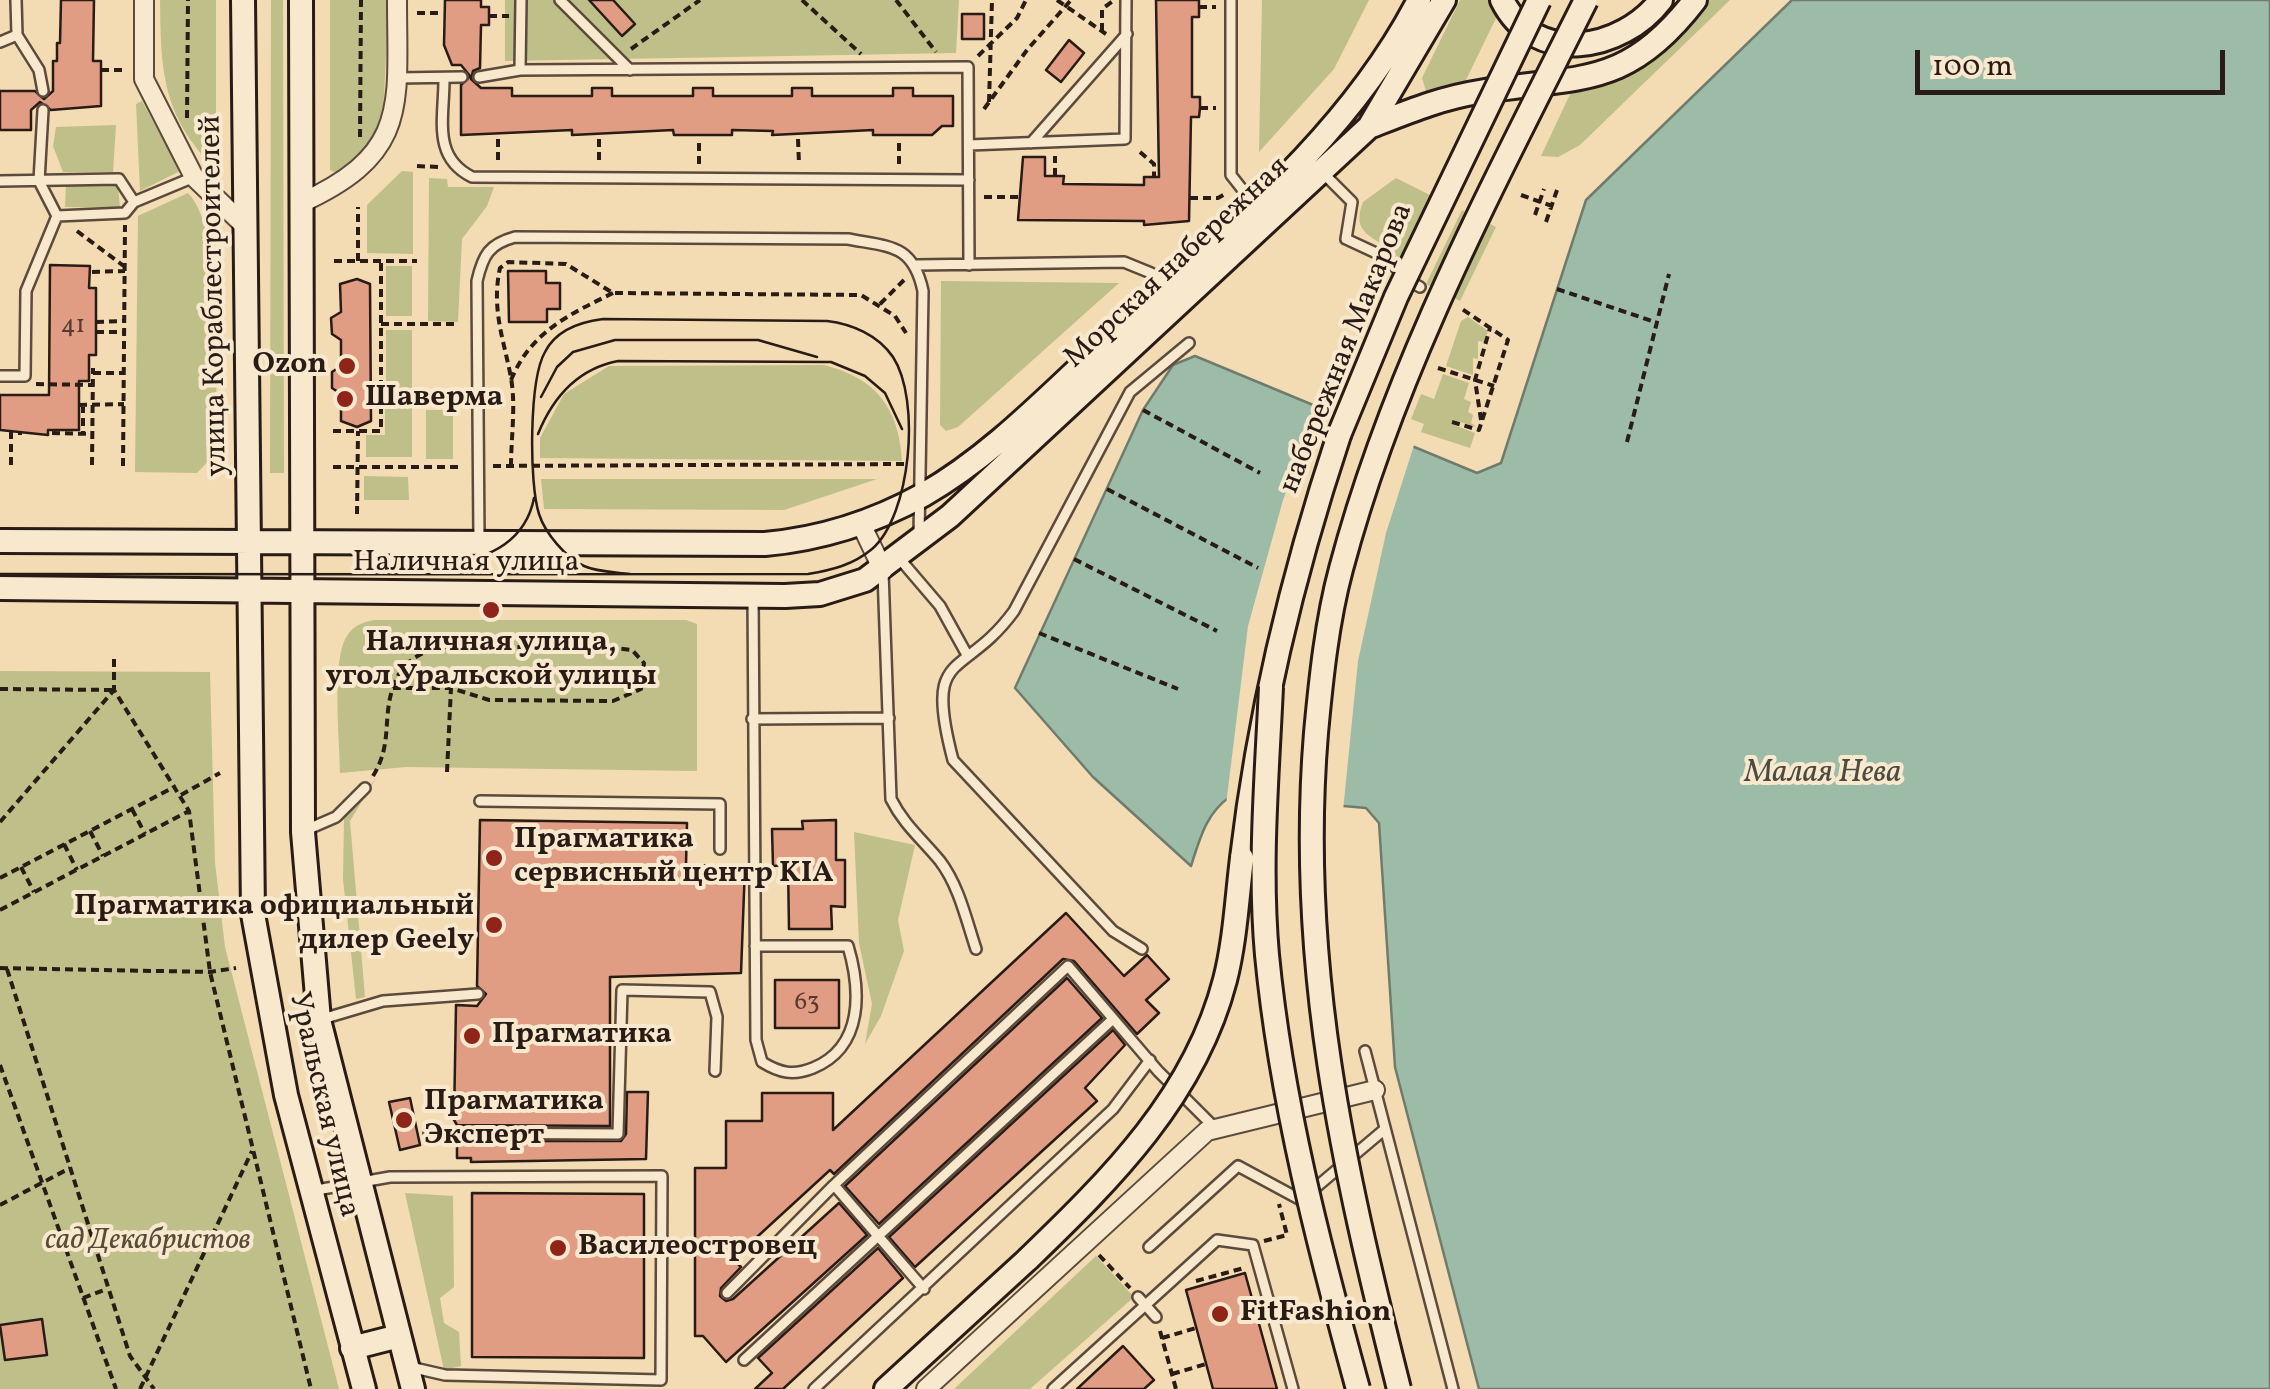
<!DOCTYPE html>
<meta charset="utf-8">
<style>
body{margin:0}
#map{position:relative;width:2270px;height:1389px;overflow:hidden;background:#f3dbb3;font-family:Vollkorn,serif}
canvas{display:block}
.scale{position:absolute;left:1915px;top:50px;width:310px;height:45px;box-sizing:border-box;border:5px solid #291b15;border-top:0;padding-left:12px;font-size:30px;line-height:35px;white-space:nowrap;color:#291b15;-webkit-text-stroke:8px #f7e8ce;paint-order:stroke}
</style>
<div id="map">
<canvas width="2270" height="1389"></canvas>
<div class="scale">100 m</div>
</div>
<script>
const g = document.querySelector('canvas').getContext('2d');
g.lineJoin = 'round';
function paint(path, color) {
  g.fillStyle = color;
  g.fill(path, 'evenodd');
}
function strokePath(path, color, width, dash) {
  g.strokeStyle = color;
  g.lineWidth = width;
  g.lineCap = dash ? 'butt' : 'round';
  g.setLineDash(dash || []);
  g.stroke(path);
}
function drawText(font, color, halo, rows, align = 'center') {
  g.font = font + ' Vollkorn,serif';
  g.lineWidth = 8;
  g.setLineDash([]);
  g.textBaseline = 'middle';
  g.strokeStyle = halo;
  g.fillStyle = color;
  for (const [text, x, y, turn = 0] of rows) {
    g.save();
    g.translate(x, y);
    g.rotate((+turn || 0) * Math.PI / 180);
    g.textAlign = isNaN(turn) ? turn : align;
    if (halo) g.strokeText(text, 0, 0);
    g.fillText(text, 0, 0);
    g.restore();
  }
}
const green = new Path2D(`
 M160,0h56v170c-54,-55 -55,-97 -56,-170z
 M271,0h12l1,473h-14z
 M330,0h59l-6,115 -12,35 -32,24 -9,-4z
 M505,0h454l-3,53 -451,8z
 M1262,0h107l-35,69 -75,83z
 M1460,0h30l8,14 -34,70 -38,7 -4,-13z
 M1709,0h21l-150,145 -22,12 -17,-1 31,-66c66,-20 93,-37 137,-90z
 M142,101l38,70 -40,20 -4,-87z
 M116,125l-3,47h-50l-10,-26 3,-19z
 M402,171l11,1v82l-46,-1v-48z
 M429,178l18,1 1,8h46l-7,19 -25,33 -4,83 -30,-1z
 M1396,178l56,28 -36,73c-10,-7 -13,-18 -22,-26 -20,-17 -44,-19 -31,-51z
 M66,185h52l2,23 -55,-1z
 M188,193c40,43 27,200 27,261l-18,19 -62,-1 3,-256z
 M1462,210l34,17 -36,74 -34,-17z
 M386,266h26v50h-26z
 M941,281l178,2 -161,144 -12,4 -6,-6z
 M1468,317l20,14 -4,11 -6,-1v18l-5,-1v17l-27,-9 15,-45z
 M386,330h26v62h-26z
 M824,365c52,13 75,43 78,96l-362,-3v-20l24,-44 45,-28z
 M1443,374l26,9 -5,16 7,3 -3,10 5,3 -2,8 6,4 -24,-7 -2,4 24,9 -5,15 -49,-16 3,-8 -13,-5 10,-25 13,5z
 M385,407h27v50h-46v-22h19z
 M426,410h27v49h-27z
 M364,476l44,1 1,23h-45z
 M541,479h336l-93,31 -240,-1z
 M374,620h312l11,4v147l-291,-4 -66,6c0,-30 -9,-114 7,-137 7,-11 14,-13 27,-16z
 M0,671l210,1 5,191 10,84 114,442h-339z
 M376,778l-26,43 15,176 -9,2 -13,-120 1,-60z
 M854,832l61,13 -17,75 6,31 -23,65 -16,28 7,-40 -13,-61z
 M405,1193l48,3 1,91 -14,11 4,25 15,9 2,34 -17,4z
 M1096,1256l38,41 -104,92h-76z`);
const water = new Path2D(`
 M1792,0h478v1389h-791l-84,-322 -16,-244 -13,-15 -135,-12c-25,17 -31,42 -40,70l-98,-89 -78,-89 128,-278 30,-45 22,-9 282,117 24,-10 85,-263z`);
const pier = new Path2D(`
 M1321,403l94,39 -29,91 -28,128 -15,150 -110,-10 -7,4 22,-179 35,-126z`);
const building = new Path2D(`
 M61,0h33l-1,61h8v45l-50,4 -11,-8 -9,8v20h-31v-39h35l9,8 9,-8v-30h4v-18h3z
 M445,0h36v7h8v18h-8l-1,43 -7,3 -2,8 10,9h31v8h80v-8h20v8h81v-8h20v8h79v-8h20v8h81v-8h20v8h40v30h-11l-10,9h-59v-5l-101,5 1,-4 -41,-1v5h-58l-1,-5 -101,5v-5l-111,5v-50l9,-9 -9,-11h-9l-8,-20z
 M589,0h24l22,24 -13,12z
 M1156,0h43v17h-7v80h8v11l-1,9h-8l-2,104 -45,4v-4l-126,-1 5,-63h22v19h19l-1,8 81,1v-8h15z
 M962,14h22v25h-22z
 M1069,40l15,13 -23,29 -15,-12z
 M50,265l40,1 -1,22h7v67h-7v26h-10v49h-31v5l-48,-5v-35h49z
 M508,271h38v12h14v26h-13v13h-38z
 M357,279l13,5 1,137 -14,6 -16,-6v-27l-9,-6v-16l9,-6v-26l-9,-6 -1,-16 10,-6 -1,-28z
 M480,820l207,3 -1,42 59,1 -4,107 -131,4v149l-153,-1 -3,-5 2,-115 21,1 9,-12 -9,-8z
 M836,820v40h9v47l-14,-1 1,23h-43l-1,-64 -15,1 -1,-37h31l-1,-8z
 M1066,913l58,63 23,-21 22,24 -23,21 13,13 -22,21 -63,-73 -11,-2 -229,215 -4,-4 -97,89 8,8 -20,21 -1,8 6,5 7,-2 106,-96 28,32 -141,127 -23,-26h-8v-168h31v-47h36v-28h71v37z
 M1067,978l35,40 -223,206 -34,-38z
 M775,980h64v48h-64z
 M1113,1030l12,15 -40,43 12,13 -182,166 -26,-30z
 M627,1092h21l-2,67 -175,3v-4h-14v-17h164l5,-7z
 M410,1098l10,47 -20,5 -11,-48z
 M472,1193l172,1v164l-172,-1z
 M878,1248l25,30 -120,111h-28l17,-16 -14,-15z
 M1245,1273l32,116h-64l-27,-99z
 M42,1319l5,36 -42,5 -5,-35z
 M1123,1346l31,34 -10,9h-67z`);
const path = new Path2D(`
 M802,0l59,54
 M896,0l40,52
 M1057,0l49,34
 M1199,7h17
 M417,13h24
 M489,16h20
 M1102,31v-22l11,-8
 M631,49l69,-49
 M978,56l39,-38 9,-18
 M101,70h25
 M989,102l3,-102
 M1200,108h16
 M984,109l43,-59 44,-50
 M187,118l1,-118
 M360,137l1,-137
 M498,139v25
 M599,139v25
 M798,139l1,25
 M1140,152l14,12v13
 M699,164v-25
 M899,164v-25
 M417,166l21,1
 M1055,176v-20
 M1521,195l31,11
 M984,197h34
 M1190,198h28l9,-5
 M1535,215l9,-26
 M1546,222l11,-32
 M77,231l48,36
 M334,261h83
 M358,261v-54
 M92,272l33,-1
 M1557,289l98,33
 M880,304l24,-24
 M96,322l28,-1
 M381,324h78
 M96,332h28
 M1438,368l56,18
 M93,373h30
 M511,380c20,-48 57,-65 102,-87
 M36,384l55,1
 M381,402h79
 M79,405l45,-1
 M83,405v28
 M1143,410l117,63
 M1481,420l-6,-40 15,-52
 M1452,422l27,8 29,-90 -46,-31
 M333,431h48v-170
 M52,433l40,1
 M1627,442l42,-168
 M11,465v-32h11
 M92,465l1,-97
 M123,466l2,-241
 M493,466l415,-2
 M511,466c0,-28 5,-60 0,-88 -7,-38 -20,-69 -11,-110l8,-6 58,2 47,29 248,2 34,21 11,17
 M333,467h130
 M1107,489l151,79
 M357,514l1,-83
 M1074,559l143,72
 M1039,633l139,56
 M114,659v31l75,121 21,161 101,417
 M0,689l114,1
 M447,772l4,-84
 M373,776c20,-33 9,-56 20,-89 18,-53 80,-40 122,-40 33,1 67,1 101,1l16,2 12,13 -3,26 -28,12 -124,-1 -38,-12h-58
 M181,795l39,-22
 M132,809l13,25
 M0,822l114,-132
 M90,831l13,25
 M64,844l13,26
 M21,867l13,25
 M0,878l176,-92
 M0,910l189,-99
 M0,968l210,4 26,-4
 M7,969l123,387 24,33
 M0,1065l116,324
 M0,1205l70,-37
 M1264,1241l23,-6 -8,-31
 M1099,1255l31,33
 M1196,1281l48,-13
 M83,1298l24,-9
 M1160,1331l16,58
 M1162,1338l34,-10
 M1172,1374l34,-10
 M140,1389l112,-238`);
const lane = new Path2D(`
 M560,0l70,70
 M1231,0v175l22,28
 M17,35l22,35 4,21
 M0,42l17,-7 -1,-35
 M520,70l1,-70
 M479,77l41,-7 448,-3 1,198
 M397,78l65,-1
 M444,79c0,40 -12,78 28,98l497,3
 M43,110l-4,71 18,35
 M1031,143l96,-109
 M969,145l156,-6 1,-139
 M1322,172l30,30 -6,37 43,20 15,19 16,9
 M0,181l119,-2 15,23
 M917,265l207,-3 27,11 15,15
 M0,376h25l1,-85 31,-75 68,-3 9,-11 60,-25
 M479,540l-2,-259c6,-26 12,-37 38,-44l333,2c42,8 65,5 75,52l-4,245
 M899,558l41,48 26,47
 M883,572l8,227c13,26 31,40 49,62 19,25 26,58 36,88
 M753,596l3,444 6,22c18,11 31,14 51,6 51,-21 48,-78 35,-122h-93
 M752,719l137,-1
 M480,801l240,3v45
 M306,830l30,-13 29,-29
 M1142,949l-29,-18 -160,-171c-30,-114 10,-79 61,-149l116,-219 59,-49
 M319,1020l64,-19 95,-7
 M1365,1051l88,338
 M429,1133l189,1 4,-144 88,2 7,25 -2,54
 M834,1185l90,104
 M311,1191l79,-14 272,-1 -1,204 -216,-5 -35,-8
 M1149,1247l89,-81 63,34 84,-71
 M727,1293l107,-108 234,-219 90,105 57,57
 M1138,1297l18,20
 M744,1360l369,-341
 M814,1389l299,-280 37,-49
 M1053,1389l164,-149 36,5 40,144`);
const street = new Path2D(`
 M144,0v79l50,98 50,48
 M301,203c109,-50 96,-97 96,-203
 M861,524l22,46
 M926,1389l281,-258 168,-41`);
const secondary = new Path2D(`
 M243,0l10,914 33,181 78,294
 M301,0l2,832 16,188 94,369
 M1502,0c33,67 120,51 159,0
 M1369,127c36,-14 71,-29 110,-35 100,-17 147,-2 216,-92
 M0,541l765,3c56,-5 109,-22 158,-49 70,-40 127,-101 186,-155 113,-103 239,-202 310,-340
 M0,588l785,8 35,-2 45,-14 85,-64 419,-389 75,-127
 M1242,858c17,-144 51,-285 97,-423
 M352,1348l47,-12
 M886,1389l142,-130`);
const tram = new Path2D(`
 M541,397l16,-30 16,-15 42,-12h143l59,17
 M538,434c15,-37 39,-65 80,-73l213,1 34,14 20,17 17,36
 M450,561c41,-1 76,-22 84,-63
 M0,574c269,0 539,1 808,0 24,-4 45,-9 64,-25 39,-34 49,-149 21,-192 -15,-22 -41,-33 -66,-36l-224,-2c-24,3 -47,11 -58,33 -16,28 -16,131 -6,162 6,19 27,44 45,52 13,6 32,6 46,8`);
const secondaryBridge = new Path2D(`
 M1339,435l57,-138 143,-297
 M1271,687c-4,88 -12,179 -4,268 14,146 52,292 91,434
 M1028,1259c83,-80 167,-163 197,-279 10,-39 12,-81 17,-122
 M1399,1389c-56,-223 -102,-425 -83,-656 5,-54 11,-112 25,-164 53,-200 153,-385 245,-569`);
const markers = [
 [347,366,10,"#8f2418"],
 [345,399,10,"#8f2418"],
 [491,610,10,"#8f2418"],
 [494,858,10,"#8f2418"],
 [494,925,10,"#8f2418"],
 [472,1036,10,"#8f2418"],
 [404,1120,10,"#8f2418"],
 [558,1248,10,"#8f2418"],
 [1220,1314,10,"#8f2418"]
];
const numberNames = [
 ["41",73,327],
 ["63",807,1004]
];
const streetNames = [
 ["Морская набережная",1178,264,-43],
 ["улица Кораблестроителей",216,296,-91],
 ["набережная Макарова",1348,349,-68],
 ["Наличная улица",466,564],
 ["Уральская улица",322,1105,77]
];
const poiNames = [
 ["Ozon",327,366,"right"],
 ["Шаверма",365,399],
 ["Наличная улица,",491,644,"center"],
 ["угол Уральской улицы",491,678,"center"],
 ["Прагматика",514,841],
 ["сервисный центр KIA",514,875],
 ["Прагматика официальный",474,908,"right"],
 ["дилер Geely",474,942,"right"],
 ["Прагматика",492,1036],
 ["Прагматика",424,1103],
 ["Эксперт",424,1137],
 ["Василеостровец",578,1248],
 ["FitFashion",1240,1314]
];
const parkNames = [
 ["сад Декабристов",148,1242]
];
const waterNames = [
 ["Малая Нева",1823,775]
];
paint(green, '#bfbf89');
paint(water, '#9dbca7');
strokePath(water, '#6f7c6d', 2.5);
paint(pier, '#f3dbb3');
paint(building, '#e19c84');
strokePath(building, '#291b15', 2.5);
strokePath(lane, '#5c4b3c', 14);
strokePath(street, '#5c4b3c', 22);
strokePath(secondary, '#291b15', 28);
strokePath(path, '#291b15', 4, [8, 5]);
strokePath(lane, '#f7e8ce', 9);
strokePath(street, '#f7e8ce', 18);
strokePath(secondary, '#f7e8ce', 22);
strokePath(tram, '#291b15', 2.5);
strokePath(secondaryBridge, '#291b15', 28, []);
strokePath(secondaryBridge, '#f7e8ce', 22);
for (const [x, y, r, color] of markers) {
  const dot = new Path2D();
  dot.arc(x, y, r, 0, 2 * Math.PI);
  g.fillStyle = color;
  g.fill(dot);
  strokePath(dot, '#f7e8ce', 4);
}
drawText('25px', '#573b31', null, numberNames);
drawText('30px', '#291b15', '#f7e8ce', streetNames);
drawText('bold 30px', '#291b15', '#f7e8ce', poiNames, 'left');
drawText('italic 30px', '#564c38', '#f7e8ce', parkNames);
drawText('italic 32px', '#4c4b41', '#f7e8ce', waterNames);
</script>
